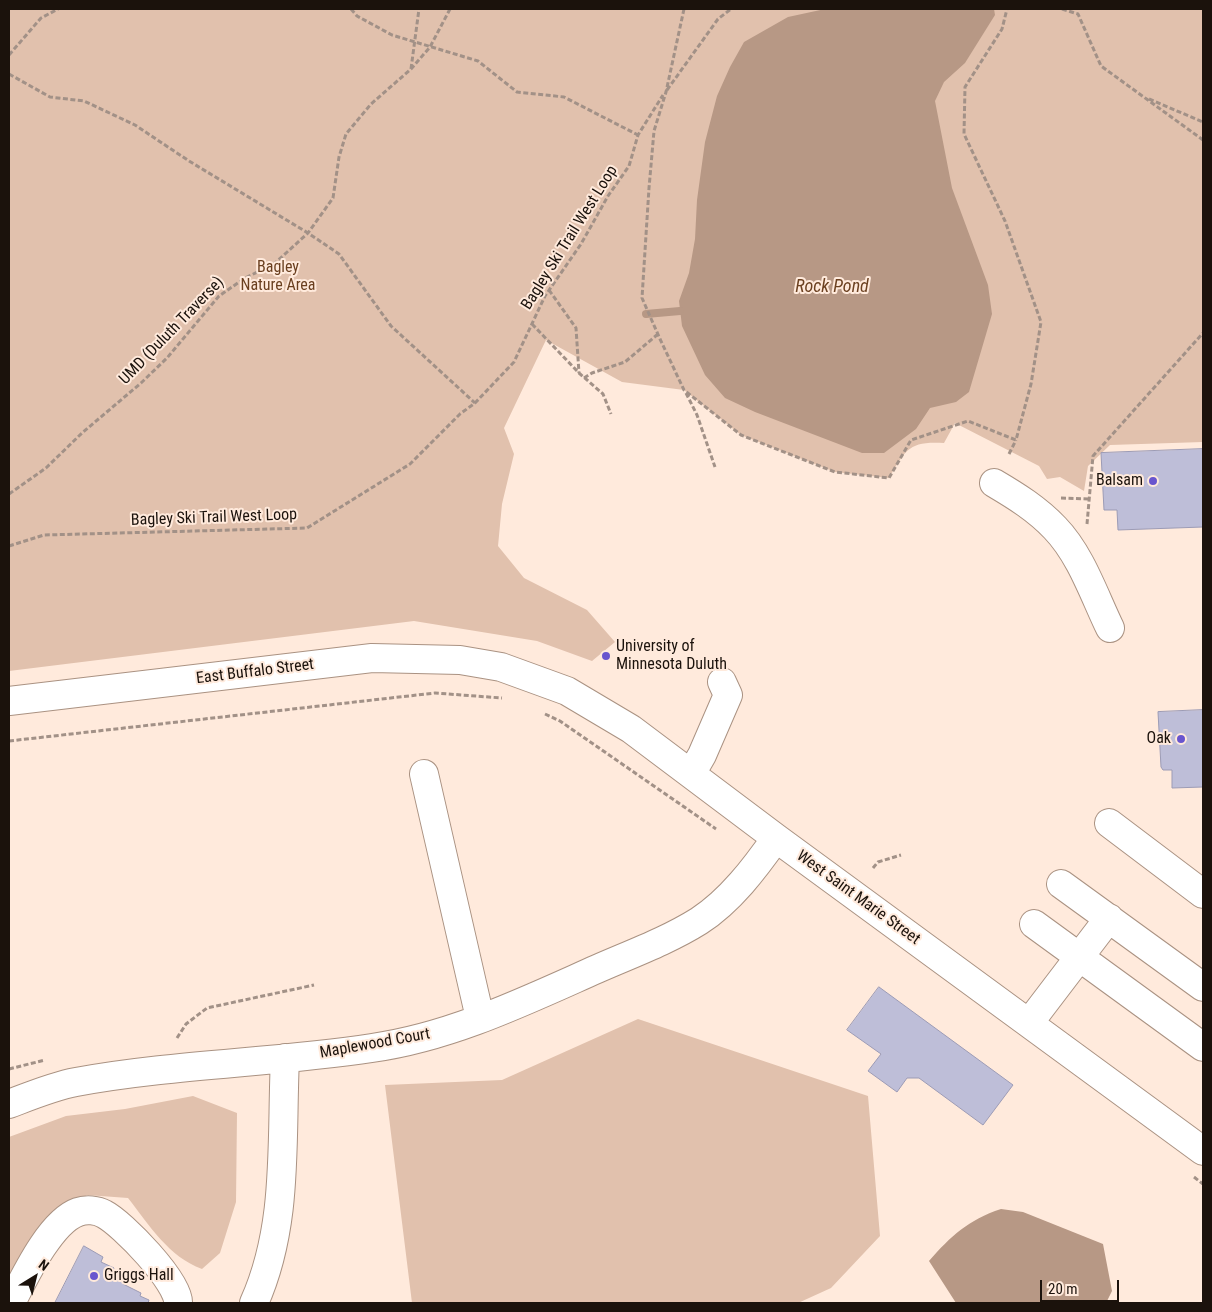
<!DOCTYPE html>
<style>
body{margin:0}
#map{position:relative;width:1212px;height:1312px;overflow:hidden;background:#ffeadc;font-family:"Roboto Condensed",sans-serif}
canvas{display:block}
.frame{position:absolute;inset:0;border:10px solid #1b120c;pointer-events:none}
.north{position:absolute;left:10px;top:1252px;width:50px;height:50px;-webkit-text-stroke:4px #ffeadc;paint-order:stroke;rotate:36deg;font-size:14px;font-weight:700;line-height:20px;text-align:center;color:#1b120c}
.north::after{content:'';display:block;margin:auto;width:18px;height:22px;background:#1b120c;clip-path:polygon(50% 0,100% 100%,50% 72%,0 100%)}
.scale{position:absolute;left:1040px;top:1280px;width:79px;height:22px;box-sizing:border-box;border:2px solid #1b120c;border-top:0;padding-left:6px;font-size:15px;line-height:18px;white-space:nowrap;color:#1b120c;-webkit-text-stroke:4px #ffeadc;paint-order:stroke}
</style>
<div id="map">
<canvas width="1212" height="1312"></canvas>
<div class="frame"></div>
<div class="north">N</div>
<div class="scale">20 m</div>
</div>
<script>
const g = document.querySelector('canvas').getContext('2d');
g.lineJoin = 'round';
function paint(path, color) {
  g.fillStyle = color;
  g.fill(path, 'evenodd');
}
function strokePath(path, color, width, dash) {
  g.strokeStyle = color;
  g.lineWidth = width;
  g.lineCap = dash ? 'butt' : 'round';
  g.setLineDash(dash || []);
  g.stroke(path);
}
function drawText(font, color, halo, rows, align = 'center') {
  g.font = font + ' "Roboto Condensed",sans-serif';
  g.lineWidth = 4;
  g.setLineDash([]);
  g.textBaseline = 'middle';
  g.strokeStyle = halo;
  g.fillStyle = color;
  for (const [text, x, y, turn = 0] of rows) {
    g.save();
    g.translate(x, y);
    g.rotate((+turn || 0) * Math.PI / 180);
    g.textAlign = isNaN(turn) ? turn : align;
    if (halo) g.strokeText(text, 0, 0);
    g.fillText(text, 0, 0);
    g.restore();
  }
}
const green = new Path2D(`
 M9,9h1194v433l-93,3 -22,21 -4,25 -24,-14 -13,2 -8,-13 -84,-43 -11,20c-35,-2 -38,6 -55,35l-54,-6 -94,-37 -57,-45 -62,-8 -76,-42 -42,88 10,26 -12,50 -4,42 26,32 63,32 28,32 -23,19 -55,-20 -123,-20 -405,50z
 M638,1019l230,77 12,140 -49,52 -33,15h-386l-27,-218 117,-5z
 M193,1096l44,17 -1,89 -16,51 -18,16c-33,-12 -53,-44 -74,-71l-41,-3 -35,23 -43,76v-157l57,-21 59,-7z`);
const water = new Path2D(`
 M825,9h169l1,6 -30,48 -21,19 -9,19 17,87 36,97 4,29 -23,78 -13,10 -26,6 -14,21 -32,24h-22l-107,-41 -30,-14 -20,-23 -23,-49 -3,-25 10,-28 6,-34 2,-39 8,-58 12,-46 13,-29 14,-25 44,-25z
 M1001,1209l22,3 80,32 9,47 -6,12h-150l-27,-42c22,-25 39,-41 72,-52z`);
const stream = new Path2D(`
 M646,314l34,-3`);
const building = new Path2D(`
 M1203,449v78l-85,3 -1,-20h-13l-3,-57z
 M1203,710v77l-31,1v-18h-9l-2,-3 -3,-55z
 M879,987l134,98 -30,40 -64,-47h-12l-10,14 -29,-21 13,-17 -34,-24z
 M84,1246l19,11 -2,5 13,6 -2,4 14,7 -3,5 18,9 -1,3 9,4 -1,3h-93z`);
const path = new Path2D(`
 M351,9l6,7 35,19 86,26 39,31 47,5 74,38
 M684,9l-18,83 -12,39 -5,57 -7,110 18,41 24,51 57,45 94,37 54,6 22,-38 57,-19 48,19 15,-56 10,-62 -36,-101 -41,-87 1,-47 37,-58 5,-20
 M1062,9l16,5 23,52 102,74
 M9,55l32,-37 17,-9
 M411,69l8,-60
 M9,74l41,23 34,4 51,24 54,36 119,72 31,21 52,72 84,77
 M667,90l51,-71 13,-10
 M1149,99l54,23
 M549,290l27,38 3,45
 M532,324l47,49 24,21 8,20
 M584,378l8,-5 33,-11 33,-28
 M686,393l11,22 18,52
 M1009,454l7,-14
 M9,494l37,-26 36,-35 59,-50 26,-25 52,-62 26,-18 29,-14 34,-31 25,-35 6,-41 7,-23 25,-30 40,-35 19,-22 20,-38
 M1061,498l28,1
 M1087,524l6,-68 110,-123
 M9,546l35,-11 263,-7 103,-64 50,-50 15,-11 39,-41 31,-66 36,-52 27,-48 21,-30 9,-31 25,-40
 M545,714l15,7 156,108
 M9,741l426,-48 67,5
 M873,868l5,-6 23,-7
 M177,1038l9,-14 21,-16 107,-23
 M9,1069l36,-9
 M1194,1177l9,7`);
const minor = new Path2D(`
 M994,483c22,13 43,26 61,45 26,27 39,67 55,100
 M9,701l363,-43 88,2 41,7 66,24 64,38 145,109 427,313
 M424,774l56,244
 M691,774l11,-19 26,-60 -6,-13
 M1109,823l94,71
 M1061,884l142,103
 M1034,924l169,123
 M1029,1023l80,-105
 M9,1104c21,-8 45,-18 67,-22 98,-18 198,-19 296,-34 79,-11 153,-47 225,-79 34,-15 70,-28 102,-48 31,-20 56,-53 77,-83
 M11,1303c13,-25 39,-81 67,-91 8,-3 19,-2 26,2 18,9 76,69 74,89
 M254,1303c35,-78 27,-162 31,-245`);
const markers = [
 [1153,481,5,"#6955ce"],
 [606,656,5,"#6955ce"],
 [1181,739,5,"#6955ce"],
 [94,1276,5,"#6955ce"]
];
const streetNames = [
 ["Bagley Ski Trail West Loop",570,238,-58],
 ["UMD (Duluth Traverse)",172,331,-46],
 ["Bagley Ski Trail West Loop",214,518,-2],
 ["East Buffalo Street",255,672,-7],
 ["West Saint Marie Street",858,898,36],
 ["Maplewood Court",375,1044,-10]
];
const parkNames = [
 ["Bagley",278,268],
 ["Nature Area",278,286]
];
const poiNames = [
 ["Balsam",1143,481],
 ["University of",616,647,"left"],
 ["Minnesota Duluth",616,665,"left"],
 ["Oak",1171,739],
 ["Griggs Hall",104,1276,"left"]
];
const waterNames = [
 ["Rock Pond",832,287]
];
paint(green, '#e1c1ad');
paint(water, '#b79885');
strokePath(stream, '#b79885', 8);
paint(building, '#bebed8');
strokePath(building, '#9c9bb5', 1);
strokePath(minor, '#aa9282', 30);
strokePath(path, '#a29187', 3, [5, 2.5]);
strokePath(minor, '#fff', 28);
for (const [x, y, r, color] of markers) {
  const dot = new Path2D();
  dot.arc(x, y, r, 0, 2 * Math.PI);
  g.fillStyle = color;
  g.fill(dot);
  strokePath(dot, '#ffeadc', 2);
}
drawText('16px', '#1b120c', '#ffeadc', streetNames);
drawText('16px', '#6a3f1f', '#ffeadc', parkNames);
drawText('16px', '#1b120c', '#ffeadc', poiNames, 'right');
drawText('italic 18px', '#6c4121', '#ffeadc', waterNames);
</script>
